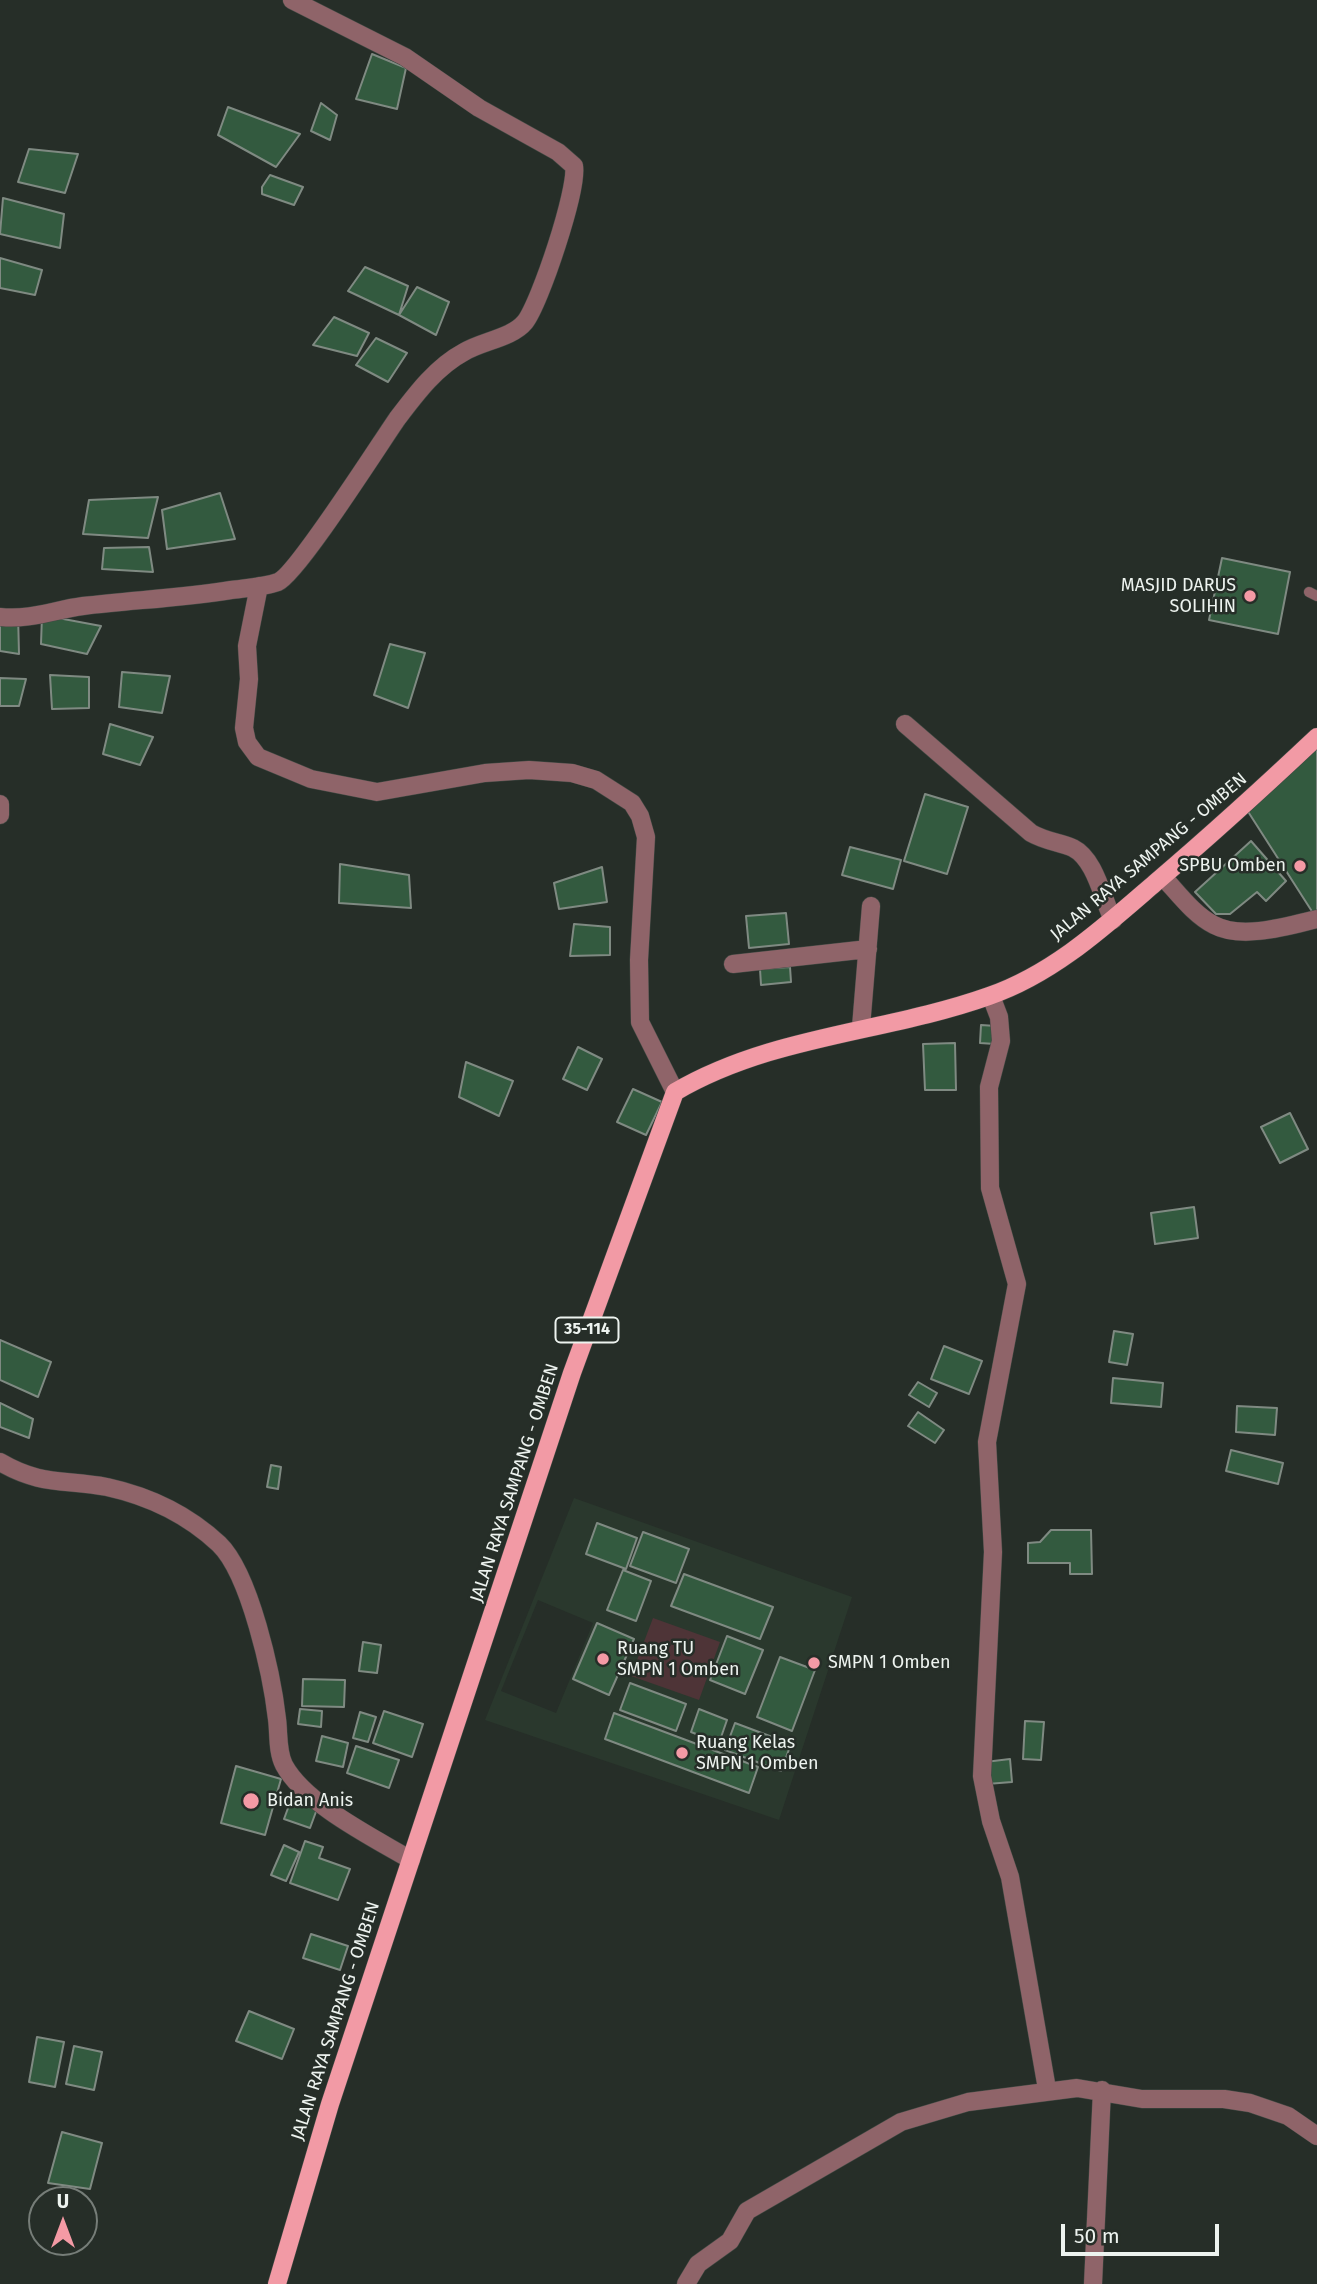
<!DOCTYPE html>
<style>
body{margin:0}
#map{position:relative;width:1317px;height:2284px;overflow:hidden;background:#262e28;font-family:"Fira Sans",sans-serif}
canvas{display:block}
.north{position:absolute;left:28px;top:2186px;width:70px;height:70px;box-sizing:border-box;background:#262e28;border:2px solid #767d78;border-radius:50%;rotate:0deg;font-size:19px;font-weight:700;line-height:28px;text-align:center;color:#edf3ef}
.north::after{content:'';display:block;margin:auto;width:24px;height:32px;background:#f49aa5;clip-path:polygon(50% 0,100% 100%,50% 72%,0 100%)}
.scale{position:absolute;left:1061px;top:2224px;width:158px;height:32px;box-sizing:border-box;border:4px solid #edf3ef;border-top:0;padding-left:9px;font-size:21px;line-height:24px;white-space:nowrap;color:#edf3ef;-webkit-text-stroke:5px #262e28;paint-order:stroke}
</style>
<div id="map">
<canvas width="1317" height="2284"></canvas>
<div class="north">U</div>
<div class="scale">50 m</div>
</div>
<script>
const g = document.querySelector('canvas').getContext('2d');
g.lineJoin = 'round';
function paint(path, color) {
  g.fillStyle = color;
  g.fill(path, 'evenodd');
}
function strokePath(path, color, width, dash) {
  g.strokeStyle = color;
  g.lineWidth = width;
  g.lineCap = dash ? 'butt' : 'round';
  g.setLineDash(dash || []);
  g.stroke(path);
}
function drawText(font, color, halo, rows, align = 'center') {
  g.font = font + ' "Fira Sans",sans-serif';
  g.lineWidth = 5;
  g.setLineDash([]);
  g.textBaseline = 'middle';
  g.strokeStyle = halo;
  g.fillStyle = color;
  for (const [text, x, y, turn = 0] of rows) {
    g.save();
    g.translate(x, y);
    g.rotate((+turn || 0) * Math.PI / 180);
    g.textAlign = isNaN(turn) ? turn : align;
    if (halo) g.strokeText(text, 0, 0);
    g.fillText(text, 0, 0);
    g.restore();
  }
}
const built = new Path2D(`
 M574,1498l278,99 -73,223 -294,-100zM598,1524l39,15 -11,30 -40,-15zM643,1532l46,17 -13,34 -46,-17zM623,1570l28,11 -15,40zM683,1574l89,33 -11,32 -89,-34zM538,1600l55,23 -37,90 -55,-22zM727,1636l35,14 -17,44 -35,-14zM781,1657l34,13 -23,61 -35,-14zM630,1683l56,21 -10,27 -55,-21zM699,1710l28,10 -9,22 -27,-10zM615,1713l143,54 -9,25 -144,-53zM735,1723l56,21 -9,26 -57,-20z`);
const green = new Path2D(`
 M653,1618l67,24 -21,58 -68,-24z`);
const building = new Path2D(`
 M372,54l34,14 -9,41 -41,-10z
 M321,103l16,12 -7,25 -19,-9z
 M228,107l72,27 -24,33 -58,-32z
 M29,149l49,5 -13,39 -47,-11z
 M270,175l33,12 -9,18 -32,-11v-7z
 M3,198l61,16 -4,34 -60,-14z
 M0,258l42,12 -7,25 -35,-7z
 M365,267l43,19 -9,29 -51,-24z
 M417,287l32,15 -13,33 -37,-20z
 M334,317l35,16 -12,23 -44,-11z
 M376,338l31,15 -19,29 -32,-17z
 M220,493l15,46 -68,10 -5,-39z
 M158,497l-10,41 -65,-4 6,-34z
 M149,547l4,25 -51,-3 2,-21z
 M1222,558l68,14 -12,62 -69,-14z
 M0,610l18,3 1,41 -19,-3z
 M42,615l59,11 -14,28 -46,-10z
 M390,644l35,9 -17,55 -34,-13z
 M122,672l48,4 -8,37 -43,-6z
 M50,675l39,2v31l-37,1z
 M0,678l26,1 -7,27h-19z
 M110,724l43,13 -13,28 -37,-11z
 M1317,744v168l-4,1 -66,-103z
 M925,794l43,13 -21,67 -43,-13z
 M1251,841l35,40 -20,20 -9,-9 -27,22h-14l-21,-22z
 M850,847l51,13 -8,29 -51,-14z
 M340,864l69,11 2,33 -72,-5z
 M602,867l5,35 -48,7 -5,-26z
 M786,913l3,31 -40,4 -3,-32z
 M574,924l36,3v28l-40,1z
 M790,967l1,15 -30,3 -1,-16z
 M981,1025l15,1 -1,18 -15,-1z
 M955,1043l1,47h-31l-2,-46z
 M578,1047l24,12 -15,31 -24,-11z
 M466,1062l47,19 -14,35 -40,-19z
 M633,1089l29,13 -16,33 -29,-13z
 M1290,1113l18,36 -28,14 -19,-36z
 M1194,1207l4,31 -43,6 -4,-31z
 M1114,1331l19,3 -6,31 -18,-3z
 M0,1340l51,22 -13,35 -38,-17z
 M944,1346l38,15 -13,33 -38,-15z
 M1113,1378l50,5 -2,24 -50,-4z
 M918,1382l19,11 -8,14 -20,-12z
 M0,1403l33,16 -4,19 -29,-11z
 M1237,1406l40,2 -2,27 -39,-3z
 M918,1412l26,18 -9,13 -27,-17z
 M1231,1450l52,13 -5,21 -52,-13z
 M271,1465l10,2 -3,22 -11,-2z
 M597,1523l40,15 -11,31 -40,-15z
 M1051,1530h40l1,44h-22v-11h-42v-20l12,-1z
 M643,1532l46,17 -13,34 -46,-17z
 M623,1570l28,11 -15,40 -29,-11z
 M684,1574l89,33 -13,32 -89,-33z
 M597,1623l37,16 -25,56 -36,-16z
 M727,1636l36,14 -18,44 -35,-14z
 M363,1642l18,3 -4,28 -18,-2z
 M780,1657l35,13 -23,61 -35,-14z
 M303,1679l42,1 -1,27 -42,-1z
 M630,1683l56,21 -10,27 -56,-21z
 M300,1709l22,2 -1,16 -23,-3z
 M699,1709l28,11 -8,23 -28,-11z
 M384,1711l39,13 -11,33 -39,-14z
 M360,1712l16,5 -8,25 -15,-4z
 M614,1713l144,54 -9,26 -144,-54z
 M1025,1721l19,1 -3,38 -18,-1z
 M735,1723l56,21 -10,27 -56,-21z
 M322,1736l26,7 -5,24 -27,-6z
 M356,1746l43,14 -10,28 -42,-15z
 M1010,1759l2,23 -25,2 -2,-22z
 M236,1766l45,13 -16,56 -44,-12z
 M291,1800l26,9 -7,19 -26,-9z
 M305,1841l18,6 -4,11 31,11 -12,31 -48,-17z
 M284,1845l15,7 -13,29 -15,-6z
 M311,1934l37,12 -8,24 -37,-12z
 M249,2011l45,18 -12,30 -46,-18z
 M37,2037l27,5 -9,45 -26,-5z
 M74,2046l28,6 -8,38 -28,-6z
 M62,2132l40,11 -12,46 -42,-6z`);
const lane = new Path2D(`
 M1309,592l8,4`);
const street = new Path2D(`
 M259,586l-12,60 2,33 -5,49 3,14 11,15 53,22 66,13 108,-19 44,-3 43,3 24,7 36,23 8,13 6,21 -7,123 1,62 35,70
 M0,617c32,3 53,-7 83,-11 50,-6 99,-8 148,-16 15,-2 33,-3 47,-8 19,-8 101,-137 119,-163 19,-25 39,-52 67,-67 18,-11 48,-14 61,-30 15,-19 53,-133 49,-156l-16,-14 -79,-44 -74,-51 -113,-57
 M905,724l126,109c14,8 27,9 42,15 22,11 29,49 40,72
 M0,804v11
 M1163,877c15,16 31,38 51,48 28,15 74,1 103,-6
 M733,964l135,-15
 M991,996l8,21 2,24 -12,46 1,101 27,96 -30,158 6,110 -11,224 9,45 19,56 37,212
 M861,1027l10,-121
 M0,1462c41,24 64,17 107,25 41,9 81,28 112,57 31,30 53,131 58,175 2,15 0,32 7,46 21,39 90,73 127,95
 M686,2284l12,-20 32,-23 17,-30 154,-89 67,-20 109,-14 65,11h82l26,4 38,13 29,20
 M1093,2284l9,-194`);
const primary = new Path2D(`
 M277,2284l53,-180 242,-731 103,-281c97,-57 210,-59 314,-96 64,-22 115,-69 166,-113 55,-47 109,-96 162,-146`);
const markers = [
 [1250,596,7,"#f49aa5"],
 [1300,866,7,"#f49aa5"],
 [603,1659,7,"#f49aa5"],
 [814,1663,7,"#f49aa5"],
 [682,1753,7,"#f49aa5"],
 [251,1801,9,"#f49aa5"]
];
const shields = [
 [587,1330,63]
];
const shieldNames = [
 ["35-114",587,1330]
];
const poiNames = [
 ["MASJID DARUS",1236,586,"right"],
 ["SOLIHIN",1236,607,"right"],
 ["SPBU Omben",1286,866,"right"],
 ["Ruang TU",617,1649],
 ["SMPN 1 Omben",617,1670],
 ["SMPN 1 Omben",828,1663],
 ["Ruang Kelas",696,1743],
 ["SMPN 1 Omben",696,1764],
 ["Bidan Anis",267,1801]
];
const streetNames = [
 ["JALAN RAYA SAMPANG - OMBEN",1149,857,-40],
 ["JALAN RAYA SAMPANG - OMBEN",515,1483,-72],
 ["JALAN RAYA SAMPANG - OMBEN",336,2021,-72]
];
paint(built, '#2a382d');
paint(green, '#4e3437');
paint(building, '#335a3f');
strokePath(building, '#7f8a82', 2);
strokePath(lane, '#424a44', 11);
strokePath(street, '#424a44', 19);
strokePath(primary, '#424a44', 19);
strokePath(lane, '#8f6469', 10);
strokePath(street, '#8f6469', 18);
strokePath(primary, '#f29aa5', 18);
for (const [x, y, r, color] of markers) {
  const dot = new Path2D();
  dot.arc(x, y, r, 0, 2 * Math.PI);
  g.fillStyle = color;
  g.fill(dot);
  strokePath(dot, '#262e28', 2.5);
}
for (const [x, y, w] of shields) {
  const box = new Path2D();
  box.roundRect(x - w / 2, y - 12.5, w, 25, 5);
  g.fillStyle = '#262e28';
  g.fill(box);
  strokePath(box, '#edf3ef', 2);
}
drawText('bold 16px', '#edf3ef', null, shieldNames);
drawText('18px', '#edf3ef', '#262e28', poiNames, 'left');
drawText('18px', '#edf3ef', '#262e28', streetNames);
</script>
